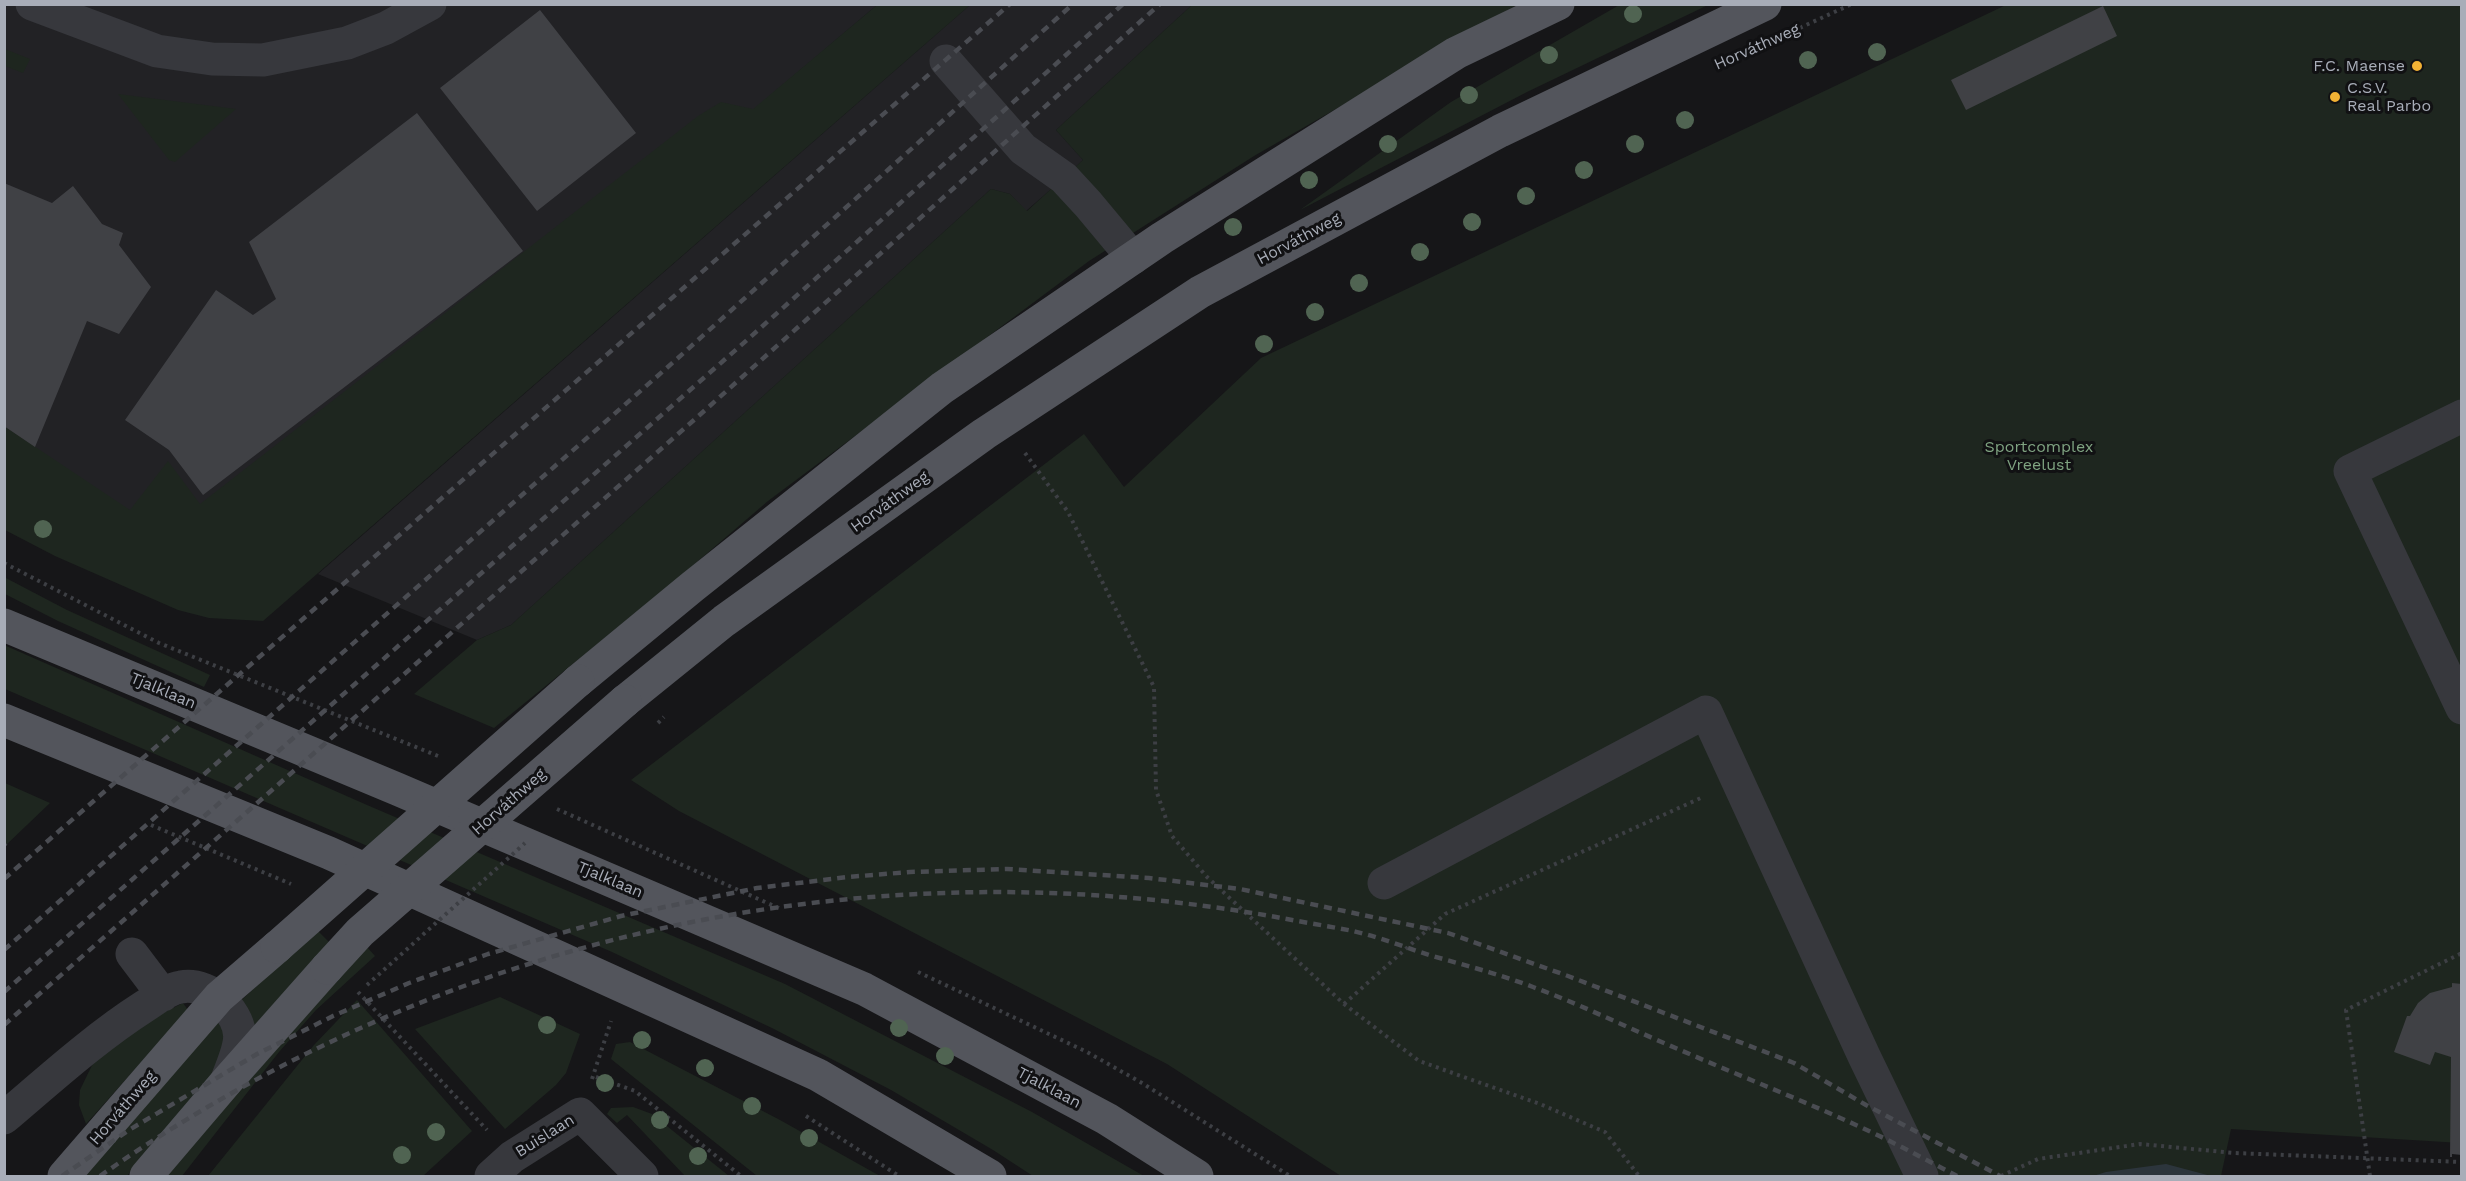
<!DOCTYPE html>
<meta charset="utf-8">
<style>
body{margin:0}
#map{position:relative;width:2466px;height:1181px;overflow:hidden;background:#161618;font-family:"Work Sans",sans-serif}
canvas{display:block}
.frame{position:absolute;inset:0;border:6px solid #a8adb8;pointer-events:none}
</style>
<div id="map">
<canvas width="2466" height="1181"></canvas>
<div class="frame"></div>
</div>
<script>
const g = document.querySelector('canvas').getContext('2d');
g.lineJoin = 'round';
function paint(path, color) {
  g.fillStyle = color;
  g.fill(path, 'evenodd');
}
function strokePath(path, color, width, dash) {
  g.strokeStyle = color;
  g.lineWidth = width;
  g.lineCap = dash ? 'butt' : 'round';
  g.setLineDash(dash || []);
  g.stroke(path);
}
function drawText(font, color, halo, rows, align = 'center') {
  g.font = font + ' "Work Sans",sans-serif';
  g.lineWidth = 6;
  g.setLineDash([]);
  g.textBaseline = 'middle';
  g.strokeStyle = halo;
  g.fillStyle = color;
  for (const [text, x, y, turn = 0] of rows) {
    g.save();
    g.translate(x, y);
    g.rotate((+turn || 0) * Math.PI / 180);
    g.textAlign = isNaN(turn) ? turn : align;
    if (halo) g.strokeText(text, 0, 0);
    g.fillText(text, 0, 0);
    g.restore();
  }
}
const built = new Path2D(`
 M4,5h873l-630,534 -242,-43z
 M970,5h222l-136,125 27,30 -19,18 -38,33 -16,-17 -19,-5 -480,436 -34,15 -159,-66z`);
const green = new Path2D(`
 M1621,4l87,1 -181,87 -227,118 151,-108z
 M877,5h93l-707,616 -54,-3 -31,-8 -123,-54 -50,-26 -1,-104 126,84 38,-49 32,43 498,-388 23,-14 32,7z
 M1192,5h325l-263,151 -165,105 -321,240 -92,79 -182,148 -80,-34 63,-54 34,-15 480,-436 19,5 17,17 56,-51 -27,-30z
 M2006,5h455v1138l-230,-14 -10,47h-880l-174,-112 -488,-253 -48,-31 453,-346 40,53 137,-129z
 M5,49l25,10 -7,14 -18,-7z
 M118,94l118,15 -61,53 -6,-2z
 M4,577l63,33 143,65 -6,12 -146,-66 -53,-27z
 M4,645l363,160 418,179 247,128 112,64h-111l-40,-26 -102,-60 -117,-61 -162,-77 -607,-263z
 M5,783l45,20 -45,43z
 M317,930l13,13 -80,87 -123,146h-51l145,-157z
 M367,947l8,9 -59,54 -37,42 -97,124h-18z
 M500,997l80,37 -14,39 -10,12 -51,44 -90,-100z
 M357,1000l115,131 -49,45h-215l106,-131z
 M183,1003l5,7 -102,114 -7,-19 1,-15 15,-31 64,-44z
 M630,1042l150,78 100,56h-123l-146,-117 5,-15z
 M633,1107l19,7 77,62h-44l-58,-61 -10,8 -10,-9 4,-6z`);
const water = new Path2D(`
 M2166,1164l45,12h-118l13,-4z`);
const building = new Path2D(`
 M2103,6l14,30 -151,74 -15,-30z
 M540,10l96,123 -99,78 -97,-123z
 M417,113l106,138 -320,244 -34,-45 -44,-30 91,-130 37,25 23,-16 -27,-57z
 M4,183l48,20 21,-17 29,38 21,9 -4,12 32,42 -32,47 -32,-13 -52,126 -31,-21z
 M2452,983l10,1v171l-10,-1v3h-2l1,-100 -16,-5 -5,13 -36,-13 13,-36h3l8,-13 12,-10 22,-6z`);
const path = new Path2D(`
 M1793,31l59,-27
 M1025,453l43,59 86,175 2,103 16,46 35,41 137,127 75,57 121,43 65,28 34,44
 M4,563l155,80 279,113
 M557,809l226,101
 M151,825l140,59
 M4,844l3,3
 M918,972l169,80 55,31 148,93
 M358,992l129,138
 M1344,1004l101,-90 258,-117
 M596,1077l39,14 106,85
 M592,1079l19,-58
 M806,1116l93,60
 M2001,1176l37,-17 102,-15 94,9 228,9
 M2370,1176l-24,-166 116,-57`);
const minor = new Path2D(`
 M32,4l125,47 55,8 51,1 84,-17 39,-15 44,-24
 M946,61l77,88 41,29 24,26 45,54
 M2462,416l-112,55 112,237
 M1384,883l322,-171 158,344 58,120
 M132,954l31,41
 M4,1118c46,-39 91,-80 141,-112 11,-7 23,-17 36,-19 15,-3 33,5 42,15 27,30 16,45 3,80
 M491,1176l21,-19 68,-43 62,62`);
const major = new Path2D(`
 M4,625l393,164 467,200 243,130 90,57
 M578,681l114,-94 250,-199 220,-150 294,-185 102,-49
 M625,701l99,-80 260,-187 216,-142 300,-161 265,-127
 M4,720l325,133 489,222 172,101
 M64,1176l155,-179 58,-50
 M146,1176l80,-94 101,-114`);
const rail = new Path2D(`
 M4,879l1006,-875
 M4,950l674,-592 395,-354
 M4,992l743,-652 376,-336
 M4,1025l690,-605 466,-416
 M62,1176l67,-46 128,-76 76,-38 76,-33 79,-29 133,-38 136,-28 91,-11 62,-5 97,-3 142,9 91,11 208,44 120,43 226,87 72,42 134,71
 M100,1176c345,-241 761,-333 1176,-259 25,5 52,9 77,14 26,6 51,16 76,24 35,10 70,19 104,32 49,18 97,42 145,62 64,28 129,53 191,82 30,14 59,30 88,45`);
const pathBridge = new Path2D(`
 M658,723l6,-6
 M367,985l158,-142`);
const majorBridge = new Path2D(`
 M277,947l301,-266
 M327,968l33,-36 265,-231`);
const trees = [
 [1633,14],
 [1877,52],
 [1549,55],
 [1808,60],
 [1469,95],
 [1685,120],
 [1388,144],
 [1635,144],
 [1584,170],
 [1309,180],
 [1526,196],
 [1472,222],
 [1233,227],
 [1420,252],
 [1359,283],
 [1315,312],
 [1264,344],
 [43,529],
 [547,1025],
 [899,1028],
 [642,1040],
 [945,1056],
 [705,1068],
 [605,1083],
 [752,1106],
 [660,1120],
 [436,1132],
 [809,1138],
 [402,1155],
 [698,1156]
];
const markers = [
 [2417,66,6,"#f2b134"],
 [2335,97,6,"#f2b134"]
];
const streetNames = [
 ["Horváthweg",1757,47,-24],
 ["Horváthweg",1299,239,-28],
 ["Horváthweg",890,502,-36],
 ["Tjalklaan",163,691,23],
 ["Horváthweg",509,802,-41],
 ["Tjalklaan",610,880,23],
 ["Tjalklaan",1049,1088,28],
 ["Horváthweg",123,1108,-49],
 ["Buislaan",545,1136,-32]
];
const poiNames = [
 ["F.C. Maense",2405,66],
 ["C.S.V.",2347,88,"left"],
 ["Real Parbo",2347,106,"left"]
];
const parkNames = [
 ["Sportcomplex",2039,447],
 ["Vreelust",2039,465]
];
paint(built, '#222225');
paint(green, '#1e261f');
paint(water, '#2c353c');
paint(building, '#404145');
strokePath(path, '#3d3f44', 4, [3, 4.5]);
strokePath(minor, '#37383d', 33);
strokePath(major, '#53555c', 33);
strokePath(rail, '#4a4c52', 4.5, [8, 6]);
strokePath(pathBridge, '#3d3f44', 4, [3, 4.5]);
strokePath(majorBridge, '#53555c', 33);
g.fillStyle = '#506452';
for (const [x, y] of trees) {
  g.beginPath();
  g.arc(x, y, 9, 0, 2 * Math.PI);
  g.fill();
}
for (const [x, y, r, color] of markers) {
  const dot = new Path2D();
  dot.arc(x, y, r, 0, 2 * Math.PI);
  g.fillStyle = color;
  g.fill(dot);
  strokePath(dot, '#111113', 2);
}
drawText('16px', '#a8adb8', '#111113', streetNames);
drawText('16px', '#a8adb8', '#111113', poiNames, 'right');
drawText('16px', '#7fa381', '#111113', parkNames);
</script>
